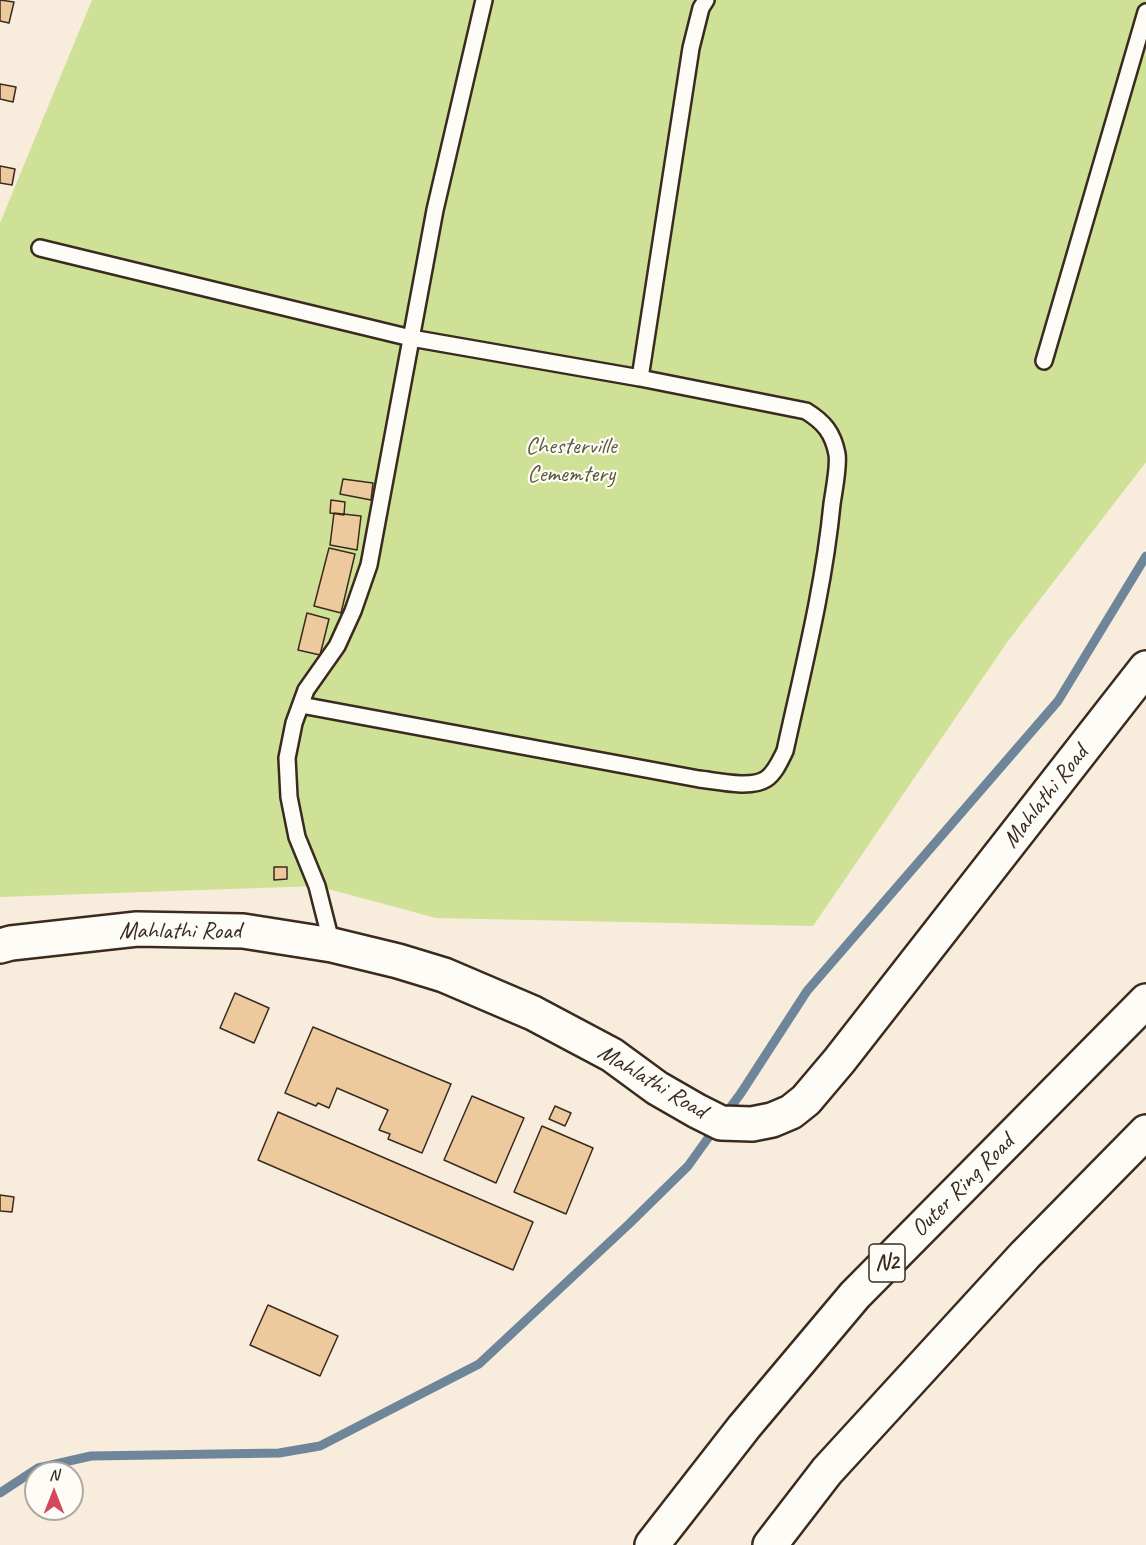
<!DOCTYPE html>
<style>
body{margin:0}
#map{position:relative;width:1146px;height:1545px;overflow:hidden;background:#f8eddc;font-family:Caveat,sans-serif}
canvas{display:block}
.north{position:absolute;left:24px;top:1461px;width:60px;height:60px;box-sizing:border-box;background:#fdfcf7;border:2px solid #afa8a0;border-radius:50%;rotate:0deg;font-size:16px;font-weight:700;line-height:24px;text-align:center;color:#3b2a1e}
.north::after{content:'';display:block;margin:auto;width:21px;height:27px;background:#d1495b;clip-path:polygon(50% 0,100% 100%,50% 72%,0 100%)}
</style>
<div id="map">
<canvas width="1146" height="1545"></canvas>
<div class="north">N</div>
</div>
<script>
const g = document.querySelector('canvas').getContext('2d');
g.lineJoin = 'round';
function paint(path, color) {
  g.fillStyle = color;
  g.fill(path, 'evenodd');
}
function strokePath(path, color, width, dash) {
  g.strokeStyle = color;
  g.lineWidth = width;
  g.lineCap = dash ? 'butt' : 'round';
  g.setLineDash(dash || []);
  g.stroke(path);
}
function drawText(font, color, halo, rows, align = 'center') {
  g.font = font + ' Caveat,sans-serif';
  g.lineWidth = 4.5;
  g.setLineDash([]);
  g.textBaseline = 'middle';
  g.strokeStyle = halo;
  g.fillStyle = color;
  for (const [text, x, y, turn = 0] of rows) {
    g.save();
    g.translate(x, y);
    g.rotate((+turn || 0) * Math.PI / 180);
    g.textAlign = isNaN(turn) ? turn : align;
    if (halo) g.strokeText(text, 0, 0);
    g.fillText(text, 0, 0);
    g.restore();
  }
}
const green = new Path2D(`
 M92,0h1054v462l-138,179 -195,285 -377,-8 -119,-32 -317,11v-674z`);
const stream = new Path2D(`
 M724,1116l17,-23 66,-102 251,-290 88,-145
 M0,1493l38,-25 53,-12 188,-3 41,-7 159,-82 150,-140 59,-58 28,-39`);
const building = new Path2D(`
 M0,0l14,2 -5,21 -9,-2z
 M0,84l16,3 -3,15 -13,-3z
 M0,166l15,3 -3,16 -12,-2z
 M343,479l30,4 -2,17 -31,-6z
 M331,500l14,2 -1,13 -14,-2z
 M334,513l27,3 -4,34 -27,-5z
 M329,548l26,6 -14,59 -27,-7z
 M307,613l22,6 -9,36 -22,-5z
 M274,867h13v12l-13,1z
 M235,993l34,15 -15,35 -34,-15z
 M313,1027l138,57 -29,69 -34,-14 2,-5 -11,-4 9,-20 -51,-22 -8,20 -11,-5 -2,3 -31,-13z
 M472,1096l52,22 -28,65 -52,-23z
 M555,1106l16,7 -6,13 -16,-7z
 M278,1112l255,110 -20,48 -255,-110z
 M542,1126l51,22 -27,66 -52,-22z
 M0,1195l14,2 -2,15 -12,-1z
 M268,1305l70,31 -18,40 -70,-31z`);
const service = new Path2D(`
 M40,248l371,90 229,40 166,33c18,11 27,22 31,43 2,12 -3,36 -5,50 -8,83 -29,165 -47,247 -5,10 -10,22 -19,28 -15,10 -49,2 -67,0l-398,-74
 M1044,361l102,-349
 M640,378l51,-330 10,-40 5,-8
 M332,945l-15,-59 -20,-49 -8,-40 -2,-39 7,-35 12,-33 31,-44 16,-35 16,-46 66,-355 49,-210`);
const tertiary = new Path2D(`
 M0,946l11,-3 126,-14 106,2 89,14 66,16 46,14 89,38 79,42 45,33 40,23 24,12 31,1 20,-4 19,-8 15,-12 33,-39 307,-393`);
const motorway = new Path2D(`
 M652,1545l92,-118 111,-132 291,-294
 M770,1545l57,-74 198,-216 121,-123`);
const shields = [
 [887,1263,36]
];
const shieldNames = [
 ["N2",887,1263]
];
const parkNames = [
 ["Chesterville",571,447],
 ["Cememtery",571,475]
];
const streetNames = [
 ["Mahlathi Road",1046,797,-52],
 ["Mahlathi Road",180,932],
 ["Mahlathi Road",652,1082,31],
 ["Outer Ring Road",963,1186,-45]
];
paint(green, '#cee196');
strokePath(stream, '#6f869a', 9);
paint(building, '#ecca9e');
strokePath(building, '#3b2a1e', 1.5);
strokePath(service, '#3b2a1e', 20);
strokePath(tertiary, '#3b2a1e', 38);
strokePath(motorway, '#3b2a1e', 38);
strokePath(service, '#fdfcf7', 15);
strokePath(tertiary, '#fdfcf7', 33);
strokePath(motorway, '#fdfcf7', 33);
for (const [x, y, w] of shields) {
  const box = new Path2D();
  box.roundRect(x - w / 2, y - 19, w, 38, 4.5);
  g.fillStyle = '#fdfcf7';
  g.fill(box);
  strokePath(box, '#3b2a1e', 1.5);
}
drawText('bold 22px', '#3b2a1e', null, shieldNames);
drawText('24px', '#60583c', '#fdfcf7', parkNames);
drawText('24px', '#3b2a1e', '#fdfcf7', streetNames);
</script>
